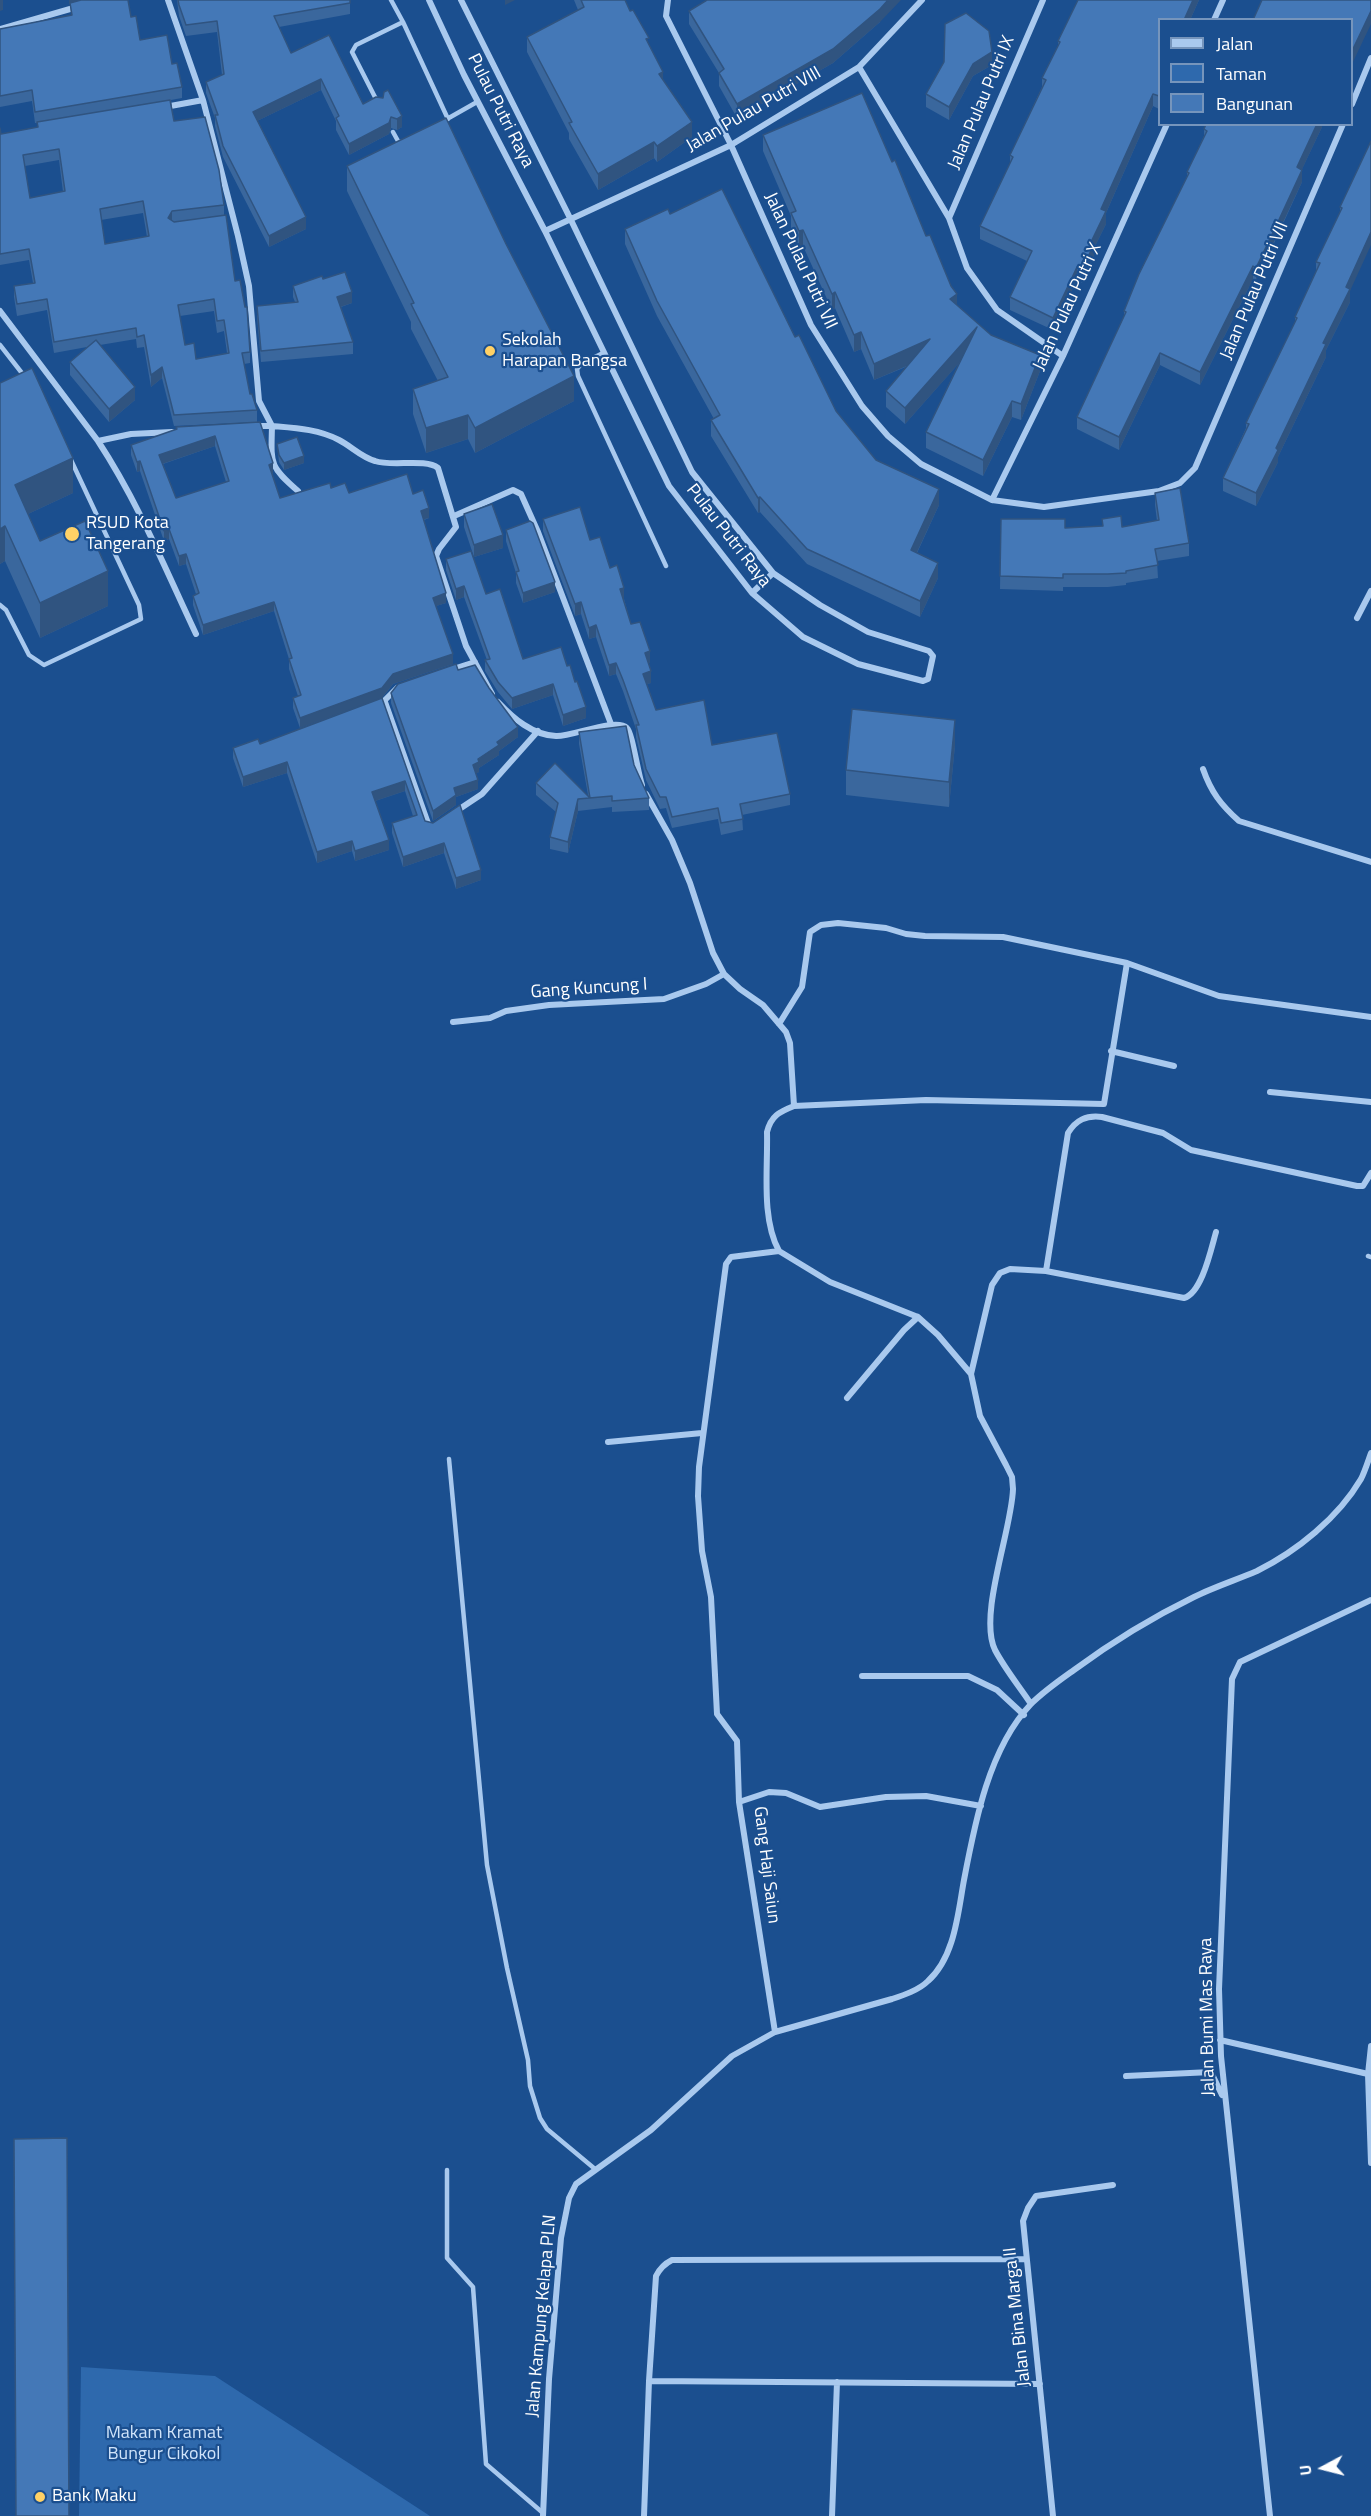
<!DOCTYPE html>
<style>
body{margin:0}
#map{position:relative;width:1371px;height:2516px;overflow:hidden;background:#1b4f8f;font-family:"Titillium Web",sans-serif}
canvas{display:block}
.legend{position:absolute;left:1158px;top:18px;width:195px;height:108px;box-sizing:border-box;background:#1b4f8f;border:2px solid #7695bc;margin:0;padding:8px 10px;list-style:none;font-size:18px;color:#fff}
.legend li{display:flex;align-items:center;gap:12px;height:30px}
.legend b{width:30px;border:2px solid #7695bc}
.north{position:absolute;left:1293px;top:2438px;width:60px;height:60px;-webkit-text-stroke:4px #1b4f8f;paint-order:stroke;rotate:263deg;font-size:16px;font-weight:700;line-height:24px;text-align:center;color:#fff}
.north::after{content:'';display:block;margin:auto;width:21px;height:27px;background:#fff;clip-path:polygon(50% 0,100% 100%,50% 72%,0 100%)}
</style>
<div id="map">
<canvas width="1371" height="2516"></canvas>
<ul class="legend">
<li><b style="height:8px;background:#a9c9ee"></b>Jalan</li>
<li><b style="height:16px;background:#2e69ad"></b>Taman</li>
<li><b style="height:16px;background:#4478b7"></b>Bangunan</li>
</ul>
<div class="north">U</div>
</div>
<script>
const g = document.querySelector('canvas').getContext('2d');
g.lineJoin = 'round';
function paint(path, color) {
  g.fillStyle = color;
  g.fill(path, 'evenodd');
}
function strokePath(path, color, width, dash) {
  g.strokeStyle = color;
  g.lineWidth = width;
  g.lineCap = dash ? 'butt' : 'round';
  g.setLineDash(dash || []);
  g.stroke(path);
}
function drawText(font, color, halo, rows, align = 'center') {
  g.font = font + ' "Titillium Web",sans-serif';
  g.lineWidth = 4.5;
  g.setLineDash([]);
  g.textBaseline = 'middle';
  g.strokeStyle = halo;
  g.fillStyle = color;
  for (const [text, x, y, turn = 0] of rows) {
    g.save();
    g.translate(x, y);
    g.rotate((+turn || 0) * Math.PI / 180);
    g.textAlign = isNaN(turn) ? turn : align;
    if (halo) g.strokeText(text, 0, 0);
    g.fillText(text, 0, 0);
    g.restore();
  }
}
const green = new Path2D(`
 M81,2367l134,9 215,140h-351z`);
const service = new Path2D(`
 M403,22l45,97
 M377,101l-25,-49 4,-7 47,-23 -12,-22
 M447,119l30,-17
 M393,132l5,9 5,2
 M0,345l25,32
 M603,353l-22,11 -4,5 1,7 88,190
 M0,605l6,5 23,45 15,10 97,-46 -2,-14 -68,-145
 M1368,1256l3,1
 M449,1459l38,406 20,103 21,92 2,26 10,32 7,11 48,40
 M447,2170v88l26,29 13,177 57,49`);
const minor = new Path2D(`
 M168,0l35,100 35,136 11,50 10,115 13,25c23,2 46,3 67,14 12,6 22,17 36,21 17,6 50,-3 63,7l18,59 -17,22 -3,7 30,90 26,48
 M429,0l35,75 81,156 124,255 83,107 51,44 55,27 65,17 5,-2 5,-23 -4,-5 -61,-19 -48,-27 -47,-32 -81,-101 -122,-254 -109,-218
 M668,0l-2,16 65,129 80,180 51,81 26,30 33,28 71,36 52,7 115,-16 21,-8 15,-15 148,-344
 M1214,20l9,-20
 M0,29l77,-22
 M859,67l90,151 18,50 30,42 66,46
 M1352,104l19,-46
 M165,107l38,-7
 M949,218l94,-218
 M545,231l186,-86 128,-78 63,-67
 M0,311l98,130
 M254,426h18c-1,38 -3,40 26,65
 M172,432l-41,2 -33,7c40,61 67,127 98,193
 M992,500l71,-144 104,-232
 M454,516l59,-26 8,4 17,38 73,192
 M752,593l21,-20
 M1357,618l14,-27
 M450,670l25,-8
 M385,702l45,127
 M498,702c15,16 34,33 58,34 16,1 60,-19 71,-8 5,4 11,46 15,57
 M382,703l15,-15
 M1203,769c8,23 18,36 36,52l132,41
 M646,794l26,46 18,43 23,70 11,21 16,15 23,16 23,27 4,11 4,63
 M455,812l27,-18 56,-63
 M453,1022l37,-4 16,-7 43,-6 115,-6 42,-15 18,-10
 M779,1024l23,-37 8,-55 11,-7 17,-2 48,5 20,6 19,2 78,1 124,26 92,33 152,21
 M1111,1051l63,15
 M1270,1092l101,10
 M1046,1271l22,-138c8,-13 18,-18 34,-16l61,16 28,17 166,36h6l8,-13
 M971,1374l21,-89 8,-12 10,-4 36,2 138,27c18,-5 27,-49 32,-66
 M847,1398l57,-68 14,-13
 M608,1442l94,-9
 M862,1676h106l29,14 27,25
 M1031,1704c-12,-18 -26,-35 -36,-54 -17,-35 17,-121 18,-161l-1,-12 -6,-12 -26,-49 -9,-42 -33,-39 -20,-18 -88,-35 -51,-31c-18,-33 -11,-82 -12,-119 4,-16 12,-20 27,-26l132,-6 178,4 23,-141
 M739,1802l-2,-61 -20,-27 -6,-117 -9,-46 -4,-55 1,-29 27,-203 5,-7 48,-6
 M775,2032l-36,-230 30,-10 17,1 34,14 66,-10 40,-1 55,10
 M1220,2040l148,34
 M1371,2046l-3,28 3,89
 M1126,2076l85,-4 11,23
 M649,2381l391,3
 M543,2516l6,-137 12,-141 8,-40 7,-14 75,-54 81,-74 43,-24 117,-33c12,-4 27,-9 36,-18 27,-24 30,-69 36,-101 11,-58 25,-132 67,-176 13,-13 29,-24 43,-34 38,-28 77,-52 120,-73 20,-10 42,-17 63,-26 40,-20 81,-53 104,-92 4,-8 7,-18 10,-26
 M644,2516l5,-135 7,-105c4,-8 8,-12 16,-16l354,-1
 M832,2516l5,-134
 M1053,2516l-30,-295 5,-13 8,-12 77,-11
 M1270,2516l-49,-460 -2,-67 13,-310 8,-17 131,-62`);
const wall = new Path2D(`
 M69,0h59l3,17 9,23 32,24 10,23v11l-11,2 3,21 50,84v10l11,66 15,71v11l-6,1 6,30 7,16v12l-83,4 -12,-48 -11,9 -7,-40 -7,1 -1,-9 -36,6 35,55 -26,22 -39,-47v-13l17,-15 -33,6 -7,-43 -30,6 -3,-19v-11l19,-3 -4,-23 -29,5v-137l1,6 36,-6v-5h-2l-3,-22 -32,6v-78l71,-14 -1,-12 -1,1zM59,160l4,32 -33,6 -5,-32zM143,213l4,24 -42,7 -4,-24zM214,311l3,22 7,-2 3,22 -31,6 -11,-14 -5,-29z
 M177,0h173v14l-71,13 12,26 72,51 20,-6 1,-6 18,35 -5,3 -6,-2 -2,6 -40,21 -13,-25v-9l-15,-31 -64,31 49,108 -37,18 -46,-90 -8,-31v-8l-9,-25v-11l16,-7 -5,-43 -31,4 -7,-20z
 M574,0h51l5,11 19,34 14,35 29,57 -35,25 -3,-4 -56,32 -29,-51v-6l-42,-81v-15l51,-27z
 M1078,0h121l-9,20h-30l-1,89 -6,-3 -47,107v11l-12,24v8l-12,27 -5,-3 -24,50 -43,-20v-13l17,-36 -47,-22v-13l30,-63v-8l32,-68v-9l16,-32v-5z
 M689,11l191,11 -47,41 -96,55 -18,-32v-13l-30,-49z
 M992,65l-19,11 -24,44 -23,-13v-13z
 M1322,124v3l-20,42v13l-25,55 -21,43 -3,-1 -53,106 -40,-20 -41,85 -42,-21v-12l47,-100v-6l63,-134v-5l17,-36v-7z
 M763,135l129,27 65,144 34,29 49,36 -19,49 -9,-3 -29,59 -57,-28v-16l33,-69 -54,61 -19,-17v-16l22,-25 -34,14 -13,-31 -7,3 -19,-44 -3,2 -29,-64 -4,1 -8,-18v-13l-28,-65z
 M1371,141l-21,150v11l-24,48v7l-48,100v5l-22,44 -33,-15v-13l23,-50v-5l49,-100v-6l21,-46v-9l24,-49v-6z
 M347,166l227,235 -99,52 -7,-14 -42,14 -13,-39v-25l25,-8 -27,-52v-7l-64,-131z
 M670,214l125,123 41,74 40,49 63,45 -22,48 21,25 -18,39 -113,-53 -47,-52 -2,1 -47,-77v-16l3,-1 -57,-103 -32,-72v-15z
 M323,279l29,24 -11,4 12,35v12l-92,8 -4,-45v-11l38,-4 -2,-5v-11z
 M0,383l73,110 -45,21 12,27 68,65 -68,32 -35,-77 -5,3z
 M260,422l13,51 -1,1 8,24 51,-10 18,5 64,1 16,24 -5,2 22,83 -10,3 17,58 -60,20 -11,14 -82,30 -7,-20v-10l5,-2 -9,-27v-10l-15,-48 -71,24 -10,-30v-9l3,-2 -10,-30 -7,2 -10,-27 -5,2 -24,-70 -3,1 -6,-17v-10zM215,446l11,36 -50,16 -13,-34z
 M277,444l27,19 -20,7 -5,-8z
 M1155,493l34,50v13l-32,5 1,17 -32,5v2l-18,2h-45v4l-63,-2 1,-70 64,9 37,-2v-7l20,8 35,-6 -2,-16z
 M464,514l39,34 -29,9 -10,-30z
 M543,519l47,21 20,28 14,31 7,25 19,39h-2l3,20 -4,1 9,26 134,84v11l-48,10 1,15 -22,5 -3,-16 -46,9 -6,-20 -6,1 -14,-29 -10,-43v-8l-13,-38 -7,-17 -7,2 -13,-39 -7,2 -8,-25 -6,2 -32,-85z
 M506,530l49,62 -32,11 -7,-20v-10l-10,-32z
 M446,559l40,35 37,65 38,-12 25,71 -23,8 -10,-31 -41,14 -14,-17 -13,-21v-11h2l-23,-63 -8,3 -10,-30z
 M458,670l60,67 -19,14v4l-20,13v4l-3,1 2,16 -22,8v8l-23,16 -42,-118v-10z
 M382,698l43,123 56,59 -25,9 -12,-36 -41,14 -11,-34v-10l21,-7 -8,-25 -30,10 14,49 -34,11 -3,-10 -35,12 -30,-90 -44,14 -10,-29v-10l27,-4z
 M579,732l55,33 15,33v12l-37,2v-5l-34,4 -10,42 -18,-4v-12l6,-25 -20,-17v-12l52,12 -9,-51z
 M955,745l-6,62 -103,-12v-25z`);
const shadedWall = new Path2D(`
 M0,0h3v10l-3,1z
 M69,0h13l-13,4z
 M505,0h10l-10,5z
 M888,0h13l-21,22 -47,41 -96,55v-14z
 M1193,0h6l-9,20h-6z
 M1371,11v13l-19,40v-13z
 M992,52v13l-19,11 -24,44v-13l24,-43z
 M663,72v15l-4,-13z
 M321,79v11l-68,33v-11z
 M1153,94v12l-47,107v11l-12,24v8l-12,27v-13l19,-61z
 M402,116v11l-5,3v-11z
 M391,117v11l-2,6 -40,21v-11z
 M692,122v15l-35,25v-16z
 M1317,124h5v3l-25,53v-13z
 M654,142v16l-56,32v-16z
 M1302,170v12l-46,98v-12z
 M172,211v12l-4,-5z
 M306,217v12l-37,18v-11z
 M803,230v16l-4,1v-16z
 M1371,232v13l-21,46v11l-24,48v7l-48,100v5l-22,44v-13l90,-206z
 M1253,266v13l-53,106v-13z
 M1077,267v13l-24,50v-12z
 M352,292v11l-15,5v-11z
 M835,292v16l-3,2v-16z
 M957,294v16l-7,-11z
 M977,327v16l-72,81v-16z
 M861,332v17l-7,3v-17z
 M930,339v17l-56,24v-16z
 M1160,353v12l-41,85v-13z
 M1040,355v16l-19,49v-16z
 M162,367v11l-11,9v-12z
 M574,376v25l-99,52v-25z
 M135,387v13l-26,22v-13z
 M1012,401v16l-29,59v-16z
 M468,415v24l-42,14v-25z
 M215,436v10l-56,19v-10z
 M304,456v7l-20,7v-7z
 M73,458v35l-58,27v-35z
 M140,461v10l-3,1v-10z
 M273,463v10l-4,2v-10z
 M939,489v16l-28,60v-15z
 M760,497v15l-2,1v-15z
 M429,508v10l-8,2v-9z
 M5,526v35l-5,3v-35z
 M169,529v10l-5,2v-10z
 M503,535v13l-29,9v-12z
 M186,554v10l-7,2v-10z
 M938,563v15l-18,39v-16z
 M108,571v35l-68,32v-35z
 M555,582v10l-32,11v-10z
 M464,586v11l-8,3v-11z
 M624,588v11l-4,1v-11z
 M446,593v10l-13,4v-9z
 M274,602v9l-71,24v-10z
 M581,602v12l-6,2v-12z
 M596,625v12l-7,2v-11z
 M650,651v12l-5,1v-11z
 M453,654v10l-60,20 -11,14 -82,30v-10l93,-44z
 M616,663v11l-7,2v-11z
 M651,671v12l-8,2v-11z
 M553,684v11l-41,14v-11z
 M586,707v11l-23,8v-11z
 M955,720v25l-6,62v-25z
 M518,727v10l-19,14v4l-20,13v4l-6,3v-10l24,-23z
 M287,762v11l-44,14v-10z
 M478,780v9l-22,8v8l-23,16v-10l21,-23z
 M405,781v10l-33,11v-10z
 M578,799v12l-10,42v-11z
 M389,840v10l-34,11v-10z
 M352,841v10l-35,12v-11z
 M444,843v10l-41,14v-10z
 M481,870v10l-25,9v-11z`);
const building = new Path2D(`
 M81,0h47l3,17 5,-1 4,24 27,-5 5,29 5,-1 5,24 -147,25 -3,-22 -32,6v-67l72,-14 -2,-12z
 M178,0h172v3l-76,13 17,37 38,-18 34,69 13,-7 7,1 1,-6 4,-2 14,26 -5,3 -6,-2 -2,6 -40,21 -13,-26 3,-2 -18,-37 -68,33 53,105 -37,19 -46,-90 -8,-31h3l-12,-33 18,-8 -7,-53 -31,4 -7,-20z
 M581,0h44l5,11 3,-1 16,28 -3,1 17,33 -4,2 33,48 -35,24 -3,-4 -56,32 -29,-51 3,-1 -45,-85 57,-30z
 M707,0h181l-8,9 -47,40 -96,55 -18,-31 5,-4 -35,-58z
 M1078,0h115l-9,20h-24v75l-1,1 -6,-2 -52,115 5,2 -15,31 3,2 -12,26 -5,-3 -24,51 -43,-21 22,-46 -52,-25 33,-69 -3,-2 36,-75 -4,-2 18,-36 -2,-1z
 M1262,0h109v11l-19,40v-31h-99z
 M966,13l23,18 3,21 -19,12 -24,43 -23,-13 18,-32 1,-38z
 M862,93l30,69 3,-2 31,76 4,-1 21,51 6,8 -7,5 41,36 49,20 -19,49 -9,-3 -29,59 -57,-28 51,-105 -72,81 -19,-17 44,-52 -56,25 -13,-32 -7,3 -19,-43 -3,2 -29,-64 -4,1 -8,-18 5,-2 -33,-76z
 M170,100l4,21 31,-4 14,53 5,35 -52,6 -4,7 6,4 52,-7 9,66 5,-1 5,27h2l3,45 -8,1 8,41h2l5,16 -83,5 -12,-48 -11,8 -7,-40 -7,2 -1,-9 -82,14 -7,-43 -30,5 -3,-18 21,-3 -6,-34 -29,5v-126l1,6 37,-7 -1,-5zM59,149l6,42 -35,7 -7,-43zM143,201l6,35 -44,8 -5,-35zM214,299l3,22 7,-1 5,33 -33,6 -2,-16 -9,2 -7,-40z
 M446,118l60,126 68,132 -99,52 -7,-13 -42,13 -13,-39 35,-12 -37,-73 3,-1 -67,-137z
 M1206,124h111l-20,43 5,3 -25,54 -21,44 -3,-2 -53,106 -40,-19 -41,84 -42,-20 49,-105 -2,-1 15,-37 50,-101 -2,-1 20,-41 -3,-2z
 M1371,141v91l-25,55 4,2 -27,54 3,1 -50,104 2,2 -22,43 -33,-15 26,-54 -3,-1 10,-21 41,-84 -2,-1 25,-54 -4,-1 26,-54 -2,-1z
 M722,189l73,148 4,-2 37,76 40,49 63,29 -28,61 27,13 -18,38 -113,-52 -47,-52 -2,1 -47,-78 9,-5 -63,-114 -32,-72 43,-20 2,5z
 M345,272l7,20 -15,5 16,45 -92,9 -4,-45 41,-4 -5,-16 29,-10 1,3z
 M96,340l39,47 -26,22 -39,-47z
 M32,368l41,90 -58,27 25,56 45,-20 23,50 -68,32 -35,-77 -5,3v-146z
 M260,422l13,41 -4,2 11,33 50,-15 1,5 14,-5 4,10 58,-19 6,20 10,-4 6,18 -8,3 25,82 -13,5 20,56 -60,20 -11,14 -82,30 -7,-20 8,-3 -12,-36 3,-1 -18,-56 -71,23 -10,-29 6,-3 -13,-39 -7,2 -10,-27 -5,2 -24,-70 -3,1 -6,-17 46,-16 -1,-2zM215,436l14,45 -53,17 -17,-43z
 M297,437l7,19 -20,7 -5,-8 -2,-11z
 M1180,488l9,55 -34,6 3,16 -32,6v2l-18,1h-45v4l-63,-2 1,-57h64v9l38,-2 -1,-7 19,-3 1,11 37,-7 -4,-27z
 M492,504l11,31 -29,10 -10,-31z
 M580,507l10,33 10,-3 10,31 7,-3 7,23 -4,1 11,35 9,-2 10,29 -5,2 6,18 -8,3 13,36 48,-10 8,45 65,-12 13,61 -50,10 3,15 -22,4 -3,-15 -46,9 -6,-20h-6l-14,-28 -10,-44h3l-16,-45 -7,-17 -7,2 -13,-40 -7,3 -8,-26 -6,2 -32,-85z
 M530,521l3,2 22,59 -32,11 -7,-21 3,-1 -13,-41z
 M471,551l15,43 14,-5 23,70 38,-12 6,19 3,-1 5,17 2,-1 9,26 -23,8 -10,-31 -41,14 -14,-16 -13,-22 5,-1 -26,-73 -8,3 -10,-30z
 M456,664l2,6 17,-5 14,23 29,39 -21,15 2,3 -21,14 1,3 -6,3 5,15 -24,8 2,7 -23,16 -42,-118 7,-9z
 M382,698l43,123 8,2 27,-18 21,65 -25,8 -12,-35 -41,14 -11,-34 25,-8 -12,-34 -33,11 17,48 -34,11 -3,-10 -35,11 -30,-90 -44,15 -10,-29 25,-9 2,5z
 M852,709l103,11 -6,62 -103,-12z
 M626,726l8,39 15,33 -37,3v-5l-34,3 -10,43 -18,-5 8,-34 -22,-20 19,-20 35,35 -11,-66z
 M67,2138l2,378h-53l-2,-377z`);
const markers = [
 [490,351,6,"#ffd166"],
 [72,534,8,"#ffd166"],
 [40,2497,6,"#ffd166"]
];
const streetNames = [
 ["Jalan Pulau Putri IX",982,103,-67],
 ["Jalan Pulau Putri VIII",754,110,-30],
 ["Pulau Putri Raya",500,111,63],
 ["Jalan Pulau Putri VII",800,261,65],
 ["Jalan Pulau Putri VII",1255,291,-67],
 ["Jalan Pulau Putri X",1068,307,-65],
 ["Pulau Putri Raya",728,536,52],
 ["Gang Kuncung I",589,989,-4],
 ["Gang Haji Saiun",766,1865,83],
 ["Jalan Bumi Mas Raya",1208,2017,-91],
 ["Jalan Kampung Kelapa PLN",542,2316,-85],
 ["Jalan Bina Marga II",1018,2317,-96]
];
const poiNames = [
 ["Sekolah",502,341],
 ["Harapan Bangsa",502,362],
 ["RSUD Kota",86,524],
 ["Tangerang",86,545],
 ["Bank Maku",52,2497]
];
const parkNames = [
 ["Makam Kramat",164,2434],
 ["Bungur Cikokol",164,2455]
];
paint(green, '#2e69ad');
strokePath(service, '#a9c9ee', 4.5);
strokePath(minor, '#a9c9ee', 6);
paint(wall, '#3a679d');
paint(shadedWall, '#305480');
paint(building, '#4478b7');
strokePath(building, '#305480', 1.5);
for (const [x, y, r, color] of markers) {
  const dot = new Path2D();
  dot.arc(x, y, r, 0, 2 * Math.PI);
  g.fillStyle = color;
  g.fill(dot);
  strokePath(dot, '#1b4f8f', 2);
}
drawText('18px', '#fff', '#1b4f8f', streetNames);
drawText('18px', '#fff', '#1b4f8f', poiNames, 'left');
drawText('18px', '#cfe3fa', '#1b4f8f', parkNames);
</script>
